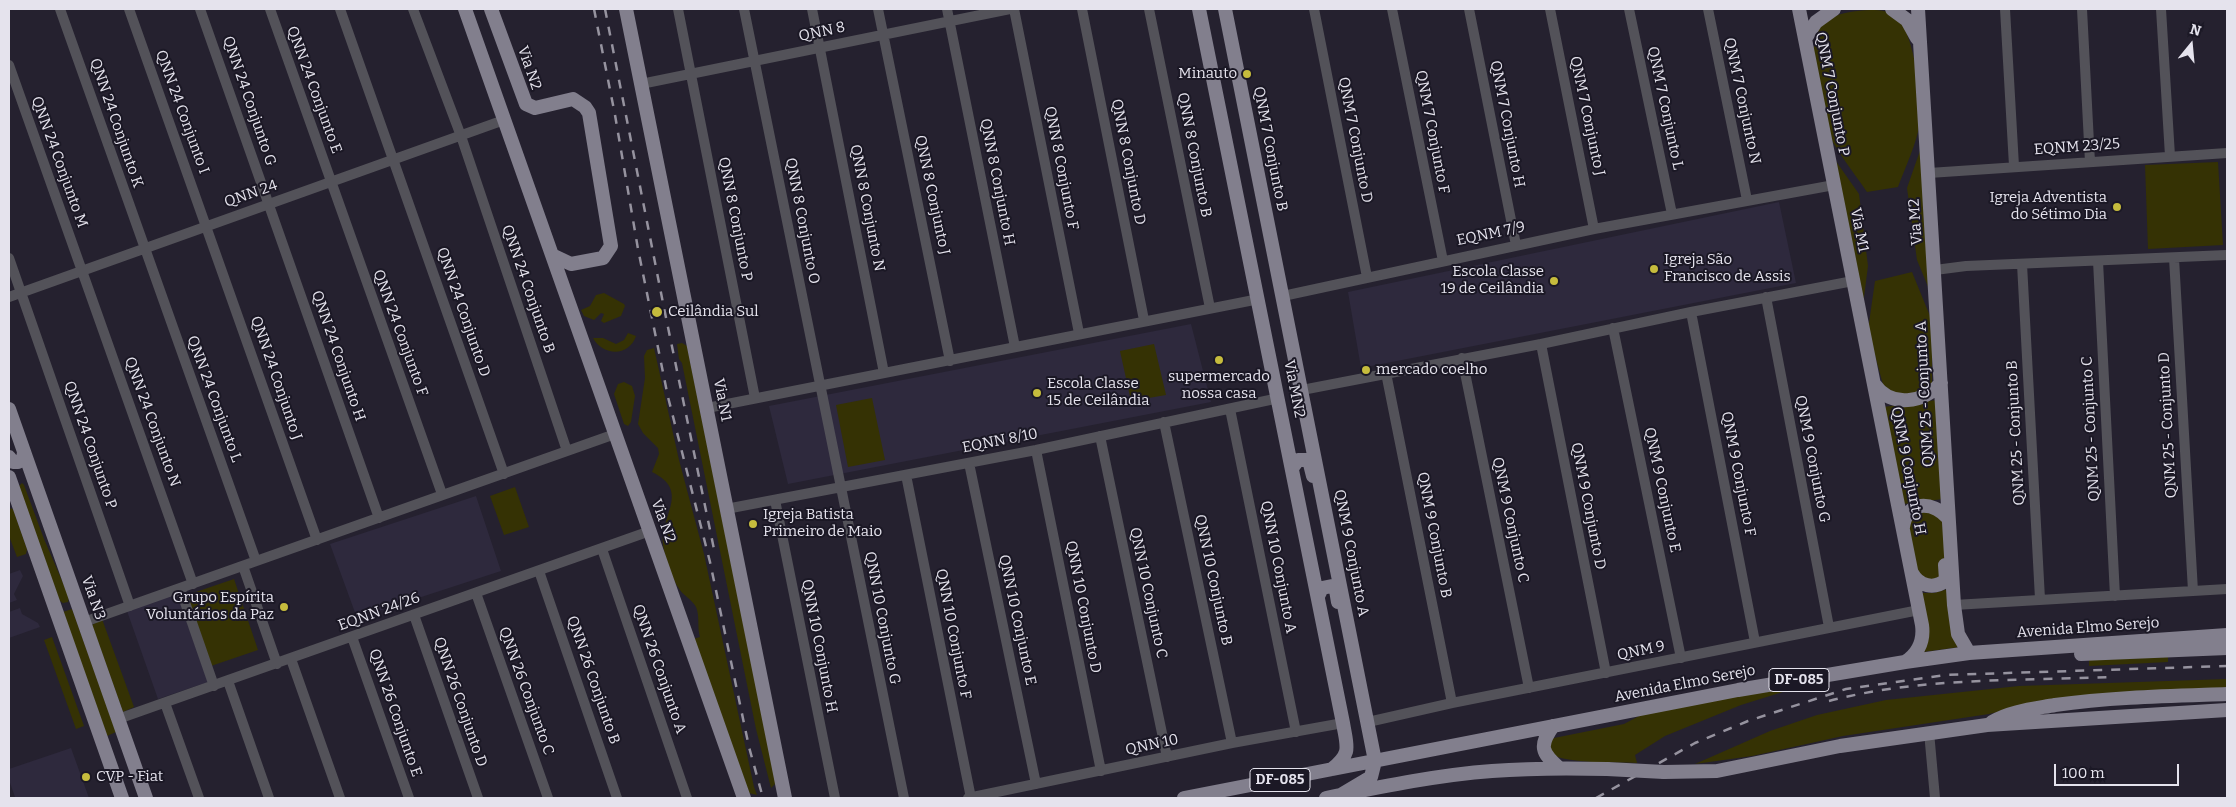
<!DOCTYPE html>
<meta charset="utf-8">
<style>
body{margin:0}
#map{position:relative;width:2236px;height:807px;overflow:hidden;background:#25212f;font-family:Bitter,serif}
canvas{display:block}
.frame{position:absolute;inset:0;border:10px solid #e5e3ed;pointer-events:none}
.north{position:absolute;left:2166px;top:20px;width:50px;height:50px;-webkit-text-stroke:4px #1b1825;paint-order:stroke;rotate:17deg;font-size:14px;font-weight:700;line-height:20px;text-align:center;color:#e5e3ed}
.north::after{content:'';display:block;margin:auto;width:18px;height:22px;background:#e5e3ed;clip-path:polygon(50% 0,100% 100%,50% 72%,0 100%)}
.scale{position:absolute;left:2054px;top:764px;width:125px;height:22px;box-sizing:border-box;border:2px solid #e5e3ed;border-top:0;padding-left:6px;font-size:15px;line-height:18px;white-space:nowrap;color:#e5e3ed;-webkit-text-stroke:4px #1b1825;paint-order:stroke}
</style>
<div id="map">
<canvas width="2236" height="807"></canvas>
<div class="frame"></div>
<div class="north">N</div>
<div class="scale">100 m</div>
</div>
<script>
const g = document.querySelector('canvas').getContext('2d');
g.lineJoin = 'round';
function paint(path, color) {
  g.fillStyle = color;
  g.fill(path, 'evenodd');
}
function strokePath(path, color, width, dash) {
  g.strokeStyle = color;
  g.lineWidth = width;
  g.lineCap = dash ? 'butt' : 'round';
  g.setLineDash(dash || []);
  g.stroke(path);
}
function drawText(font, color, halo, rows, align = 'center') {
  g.font = font + ' Bitter,serif';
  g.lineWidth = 4;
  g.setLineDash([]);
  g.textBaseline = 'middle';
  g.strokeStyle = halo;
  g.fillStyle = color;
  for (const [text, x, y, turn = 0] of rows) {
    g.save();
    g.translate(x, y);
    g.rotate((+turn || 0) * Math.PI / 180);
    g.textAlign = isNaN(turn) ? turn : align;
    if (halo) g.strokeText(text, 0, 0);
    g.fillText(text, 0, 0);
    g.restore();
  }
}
const built = new Path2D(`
 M1779,202l17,81 -435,85 -13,-76z
 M1191,324l20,78 -423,82 -19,-78z
 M476,496l25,75 -144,47 -27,-74z
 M20,570l3,6 -9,18 3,6 -8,3v-29z
 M177,593l31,89 -50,17 -31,-88z
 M20,608l2,6 16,9 2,4 -31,11v-26z
 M71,748l18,50h-78l4,-1 -6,-17v-11z`);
const green = new Path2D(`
 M1871,10c9,0 22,1 28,9 14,16 25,83 21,103 -3,21 -15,46 -22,65l-31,5c-10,-15 -32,-43 -38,-58 -6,-14 -7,-31 -10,-46 -10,-53 -10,-75 52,-78z
 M1922,145l9,149 -14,-34 -10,-72z
 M1833,157l26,37 9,72 -5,39z
 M2218,162l5,83 -75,4 -3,-84z
 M1912,272l20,49v62l-5,8 -32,5 -11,-8 -16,-58 7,-49z
 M604,293l20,11 1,2 -4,10 -17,7 -3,-2 3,-7 -3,-1 -7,7 -10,-4 -3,-6 9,-4 6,-11z
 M628,333l8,3c-7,21 -33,20 -43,2h10l13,6 8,-4z
 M682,343l5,3 89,437 -5,5 -15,-59 -74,-366 -3,-4 -2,-15z
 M1154,344l12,51 -35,6 -11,-50z
 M654,348l25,112 25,94 50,233 3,8 -8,-2 -56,-154 7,-2c-3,-9 0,-21 -4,-30 -4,-8 -14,-12 -18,-20 -5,-7 -15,-35 -15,-44 -3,-27 28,-52 -11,-71l7,-18 -1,-6 -15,-15 -5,-9 7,-46 -1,-22 3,-6z
 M624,382l8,4 3,10 -4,26 -3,4 -4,-2 -10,-30 4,-10z
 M872,398l13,62 -37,7 -12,-62z
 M1937,400l6,99 -40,5 -20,-97z
 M22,483l2,2 20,54 25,58 -1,5 -5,1 -4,-3 -40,-114z
 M515,487l14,40 -25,8 -14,-39z
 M9,508l4,1 14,40 -1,5 -9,3 -8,-21z
 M1929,511l13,9 5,40 -5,16 -13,5 -12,-10 -10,-46 10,-12z
 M234,579l24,71 -47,16 -24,-71z
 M1948,589l12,58 -37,5 -2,-59h13z
 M72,609l44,123 -9,4 -44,-124z
 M102,619l32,88 -11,5 -31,-87z
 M52,637l32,89 -8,3 -32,-89z
 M2168,657v5l-79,4v-6z
 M2227,679v11l-190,12 -48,12 -146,22 -91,20 -57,8 75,-33 47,-16 69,-15 133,-14z
 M1785,687l1,4 -45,14 -76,31 -30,19 2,8c-19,-1 -70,1 -86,-9l-1,-12 4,-4 70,-14 17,-9z`);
const minor = new Path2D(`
 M60,9l196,552
 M129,9l188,531
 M200,9l179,509
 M270,9l172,485
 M340,9l164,465
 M413,9l48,127 106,315
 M678,9l77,389
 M744,9l160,789
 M812,9l72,364
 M878,9l72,352
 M947,9l68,338
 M1014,9l65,324
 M1082,9l62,311
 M1149,9l61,299
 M1314,9l53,268
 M1392,9l51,252
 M1469,9l47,236
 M1550,9l44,220
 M1629,9l43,205
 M1708,9l39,191
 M2005,9l9,157
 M2082,9l8,153
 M2161,9l9,147
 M9,65l184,519
 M641,84l369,-75
 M1929,173l298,-20
 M9,258l121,348
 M2174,258l19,333
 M2098,261l17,335
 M2022,264l18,335
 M1935,270l31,-4 261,-11
 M1283,296l311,-67 240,-44
 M9,297l495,-177
 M1766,297l63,330
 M1691,312l64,330
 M1613,328l68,330
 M1541,344l65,329
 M1462,358l67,330
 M1386,373l66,330
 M1302,390l239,-46 150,-32 162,-31
 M707,408l552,-109
 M1230,409l66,323
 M1164,422l68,321
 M1100,436l67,321
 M1036,450l65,321
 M969,463l67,321
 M906,475l65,323
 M775,500l60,298
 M726,509l310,-59 243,-52
 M602,549l85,249
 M243,566l34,98
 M539,571l78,227
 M180,588l34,98
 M476,593l72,205
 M1954,605l273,-16
 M414,615l64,183
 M84,622l531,-188
 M352,637l57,161
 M291,659l49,139
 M228,681l41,117
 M165,703l34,95
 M118,719l532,-188
 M1368,722l84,-19 467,-93
 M1929,732l6,66
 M968,798l264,-55 111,-20`);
const major = new Path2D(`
 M465,9l279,789
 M491,9l35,95 9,4 38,-9 12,8 4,6 22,133 -8,12 -32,6 -19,-9
 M626,9l159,789
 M1199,9l144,714c4,24 9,30 -11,46
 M1225,9l150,752 -4,16 -32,19
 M1799,9l123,616c2,15 -3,28 -17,37
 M1892,9l15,11 10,18
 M1918,9l36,596 4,29 11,19
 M1805,39l11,-17 18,-13
 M1875,385c16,23 49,18 66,-2
 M9,409l137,389
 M9,457l4,5h5l5,-3 1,-7
 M1292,468l6,-8h11l4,16
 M9,477l113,321
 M1903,527c4,-27 29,-26 45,-9
 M1912,573c7,13 22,17 34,7l-1,-15
 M1318,596l4,-8 10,-2 4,4 2,12
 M2081,654l146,-6
 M1992,722c19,-11 41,-13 63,-17 57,-8 115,-9 172,-11
 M1553,726c-14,20 -12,26 6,42
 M1664,772l53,-1 123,-25 147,-21 240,-15
 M1184,798l554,-108 167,-28 64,-9 258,-18
 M1326,798c54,-11 111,-23 166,-27 39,-3 77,-3 115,-2`);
const rail = new Path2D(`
 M594,9l21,106 23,134 30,148 42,165 39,185 14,51
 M605,9l59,299 51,246
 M1829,701c91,-24 190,-20 283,-24
 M1596,798l99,-55 53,-22 98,-32 99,-14 282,-9`);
const majorBridge = new Path2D(`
 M1607,769l57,3`);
const markers = [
 [1247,74,5,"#c6bc3d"],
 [2117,207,5,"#c6bc3d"],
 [1654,269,5,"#c6bc3d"],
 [1554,281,5,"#c6bc3d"],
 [657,312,6,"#c6bc3d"],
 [1219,360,5,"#c6bc3d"],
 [1366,370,5,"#c6bc3d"],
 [1037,393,5,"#c6bc3d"],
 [753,524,5,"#c6bc3d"],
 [284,607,5,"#c6bc3d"],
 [86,777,5,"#c6bc3d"]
];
const shields = [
 [1799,680,60],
 [1280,780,60]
];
const shieldNames = [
 ["DF-085",1799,680],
 ["DF-085",1280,780]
];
const streetNames = [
 ["QNN 8",822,32,-12],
 ["Via N2",529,68,71],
 ["QNN 24 Conjunto E",314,90,70],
 ["QNM 7 Conjunto P",1832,94,79],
 ["QNN 24 Conjunto G",249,101,71],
 ["QNM 7 Conjunto N",1742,101,78],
 ["QNM 7 Conjunto L",1665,108,78],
 ["QNN 24 Conjunto I",182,112,70],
 ["QNM 7 Conjunto J",1587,116,78],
 ["QNN 24 Conjunto K",116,123,71],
 ["QNM 7 Conjunto H",1507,124,79],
 ["QNM 7 Conjunto F",1432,132,79],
 ["QNM 7 Conjunto D",1355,140,79],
 ["EQNM 23/25",2077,147,-4],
 ["QNM 7 Conjunto B",1270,149,79],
 ["QNN 8 Conjunto B",1194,155,79],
 ["QNN 24 Conjunto M",59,162,70],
 ["QNN 8 Conjunto D",1128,162,79],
 ["QNN 8 Conjunto F",1061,168,79],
 ["QNN 8 Conjunto H",997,182,79],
 ["QNN 24",251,194,-19],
 ["QNN 8 Conjunto J",932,195,78],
 ["QNN 8 Conjunto N",867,208,79],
 ["QNN 8 Conjunto P",735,219,79],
 ["QNN 8 Conjunto O",802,221,79],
 ["Via M2",1916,222,-94],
 ["Via M1",1859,230,79],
 ["EQNM 7/9",1491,234,-12],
 ["QNN 24 Conjunto B",528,289,71],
 ["QNN 24 Conjunto D",463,312,71],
 ["QNN 24 Conjunto F",400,333,70],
 ["QNN 24 Conjunto H",338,356,71],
 ["QNN 24 Conjunto J",276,378,71],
 ["Via MN2",1294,389,79],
 ["QNM 25 - Conjunto A",1925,394,-93],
 ["QNN 24 Conjunto L",214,399,70],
 ["Via N1",722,400,79],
 ["QNN 24 Conjunto N",152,422,70],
 ["QNM 25 - Conjunto D",2168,425,-93],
 ["QNM 25 - Conjunto C",2091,429,-93],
 ["QNM 25 - Conjunto B",2016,433,-93],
 ["EQNN 8/10",1000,441,-11],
 ["QNN 24 Conjunto P",90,445,71],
 ["QNM 9 Conjunto G",1812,459,79],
 ["QNM 9 Conjunto H",1908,471,79],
 ["QNM 9 Conjunto F",1738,474,79],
 ["QNM 9 Conjunto E",1662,490,78],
 ["QNM 9 Conjunto D",1588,506,79],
 ["QNM 9 Conjunto C",1510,520,78],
 ["Via N2",663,521,70],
 ["QNM 9 Conjunto B",1434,535,79],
 ["QNM 9 Conjunto A",1351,553,79],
 ["QNN 10 Conjunto A",1278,567,79],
 ["QNN 10 Conjunto B",1213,580,78],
 ["QNN 10 Conjunto C",1148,593,78],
 ["Via N3",93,598,71],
 ["QNN 10 Conjunto D",1083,607,79],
 ["EQNN 24/26",379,612,-20],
 ["QNN 10 Conjunto G",882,618,79],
 ["QNN 10 Conjunto E",1017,620,78],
 ["Avenida Elmo Serejo",2088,628,-4],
 ["QNN 10 Conjunto F",953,634,79],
 ["QNN 10 Conjunto H",819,646,79],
 ["QNM 9",1641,651,-12],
 ["QNN 26 Conjunto A",659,669,71],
 ["QNN 26 Conjunto B",593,680,71],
 ["Avenida Elmo Serejo",1685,684,-11],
 ["QNN 26 Conjunto C",526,691,70],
 ["QNN 26 Conjunto D",460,702,71],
 ["QNN 26 Conjunto E",395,713,71],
 ["QNN 10",1152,745,-12]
];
const poiNames = [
 ["Minauto",1237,74,"right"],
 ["Igreja Adventista",2107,198,"right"],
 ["do Sétimo Dia",2107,215,"right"],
 ["Igreja São",1664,260],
 ["Francisco de Assis",1664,277],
 ["Escola Classe",1544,272,"right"],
 ["19 de Ceilândia",1544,289,"right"],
 ["Ceilândia Sul",668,312],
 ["mercado coelho",1376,370],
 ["supermercado",1219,377,"center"],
 ["nossa casa",1219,394,"center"],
 ["Escola Classe",1047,384],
 ["15 de Ceilândia",1047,401],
 ["Igreja Batista",763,515],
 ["Primeiro de Maio",763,532],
 ["Grupo Espírita",274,598,"right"],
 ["Voluntários da Paz",274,615,"right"],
 ["CVP - Fiat",96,777]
];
paint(built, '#2e293d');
paint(green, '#353204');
strokePath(minor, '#535259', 10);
strokePath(major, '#827f8d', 14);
strokePath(rail, '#96939f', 2.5, [9, 9]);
strokePath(majorBridge, '#827f8d', 14);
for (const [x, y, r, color] of markers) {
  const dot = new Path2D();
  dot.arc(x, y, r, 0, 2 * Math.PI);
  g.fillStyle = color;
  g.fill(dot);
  strokePath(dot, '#1b1825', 2);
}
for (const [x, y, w] of shields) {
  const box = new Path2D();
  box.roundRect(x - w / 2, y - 11.5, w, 23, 4);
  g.fillStyle = '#1b1825';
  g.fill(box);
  strokePath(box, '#e5e3ed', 1);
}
drawText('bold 14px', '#e5e3ed', null, shieldNames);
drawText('15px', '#e5e3ed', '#1b1825', streetNames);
drawText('15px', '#e5e3ed', '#1b1825', poiNames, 'left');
</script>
